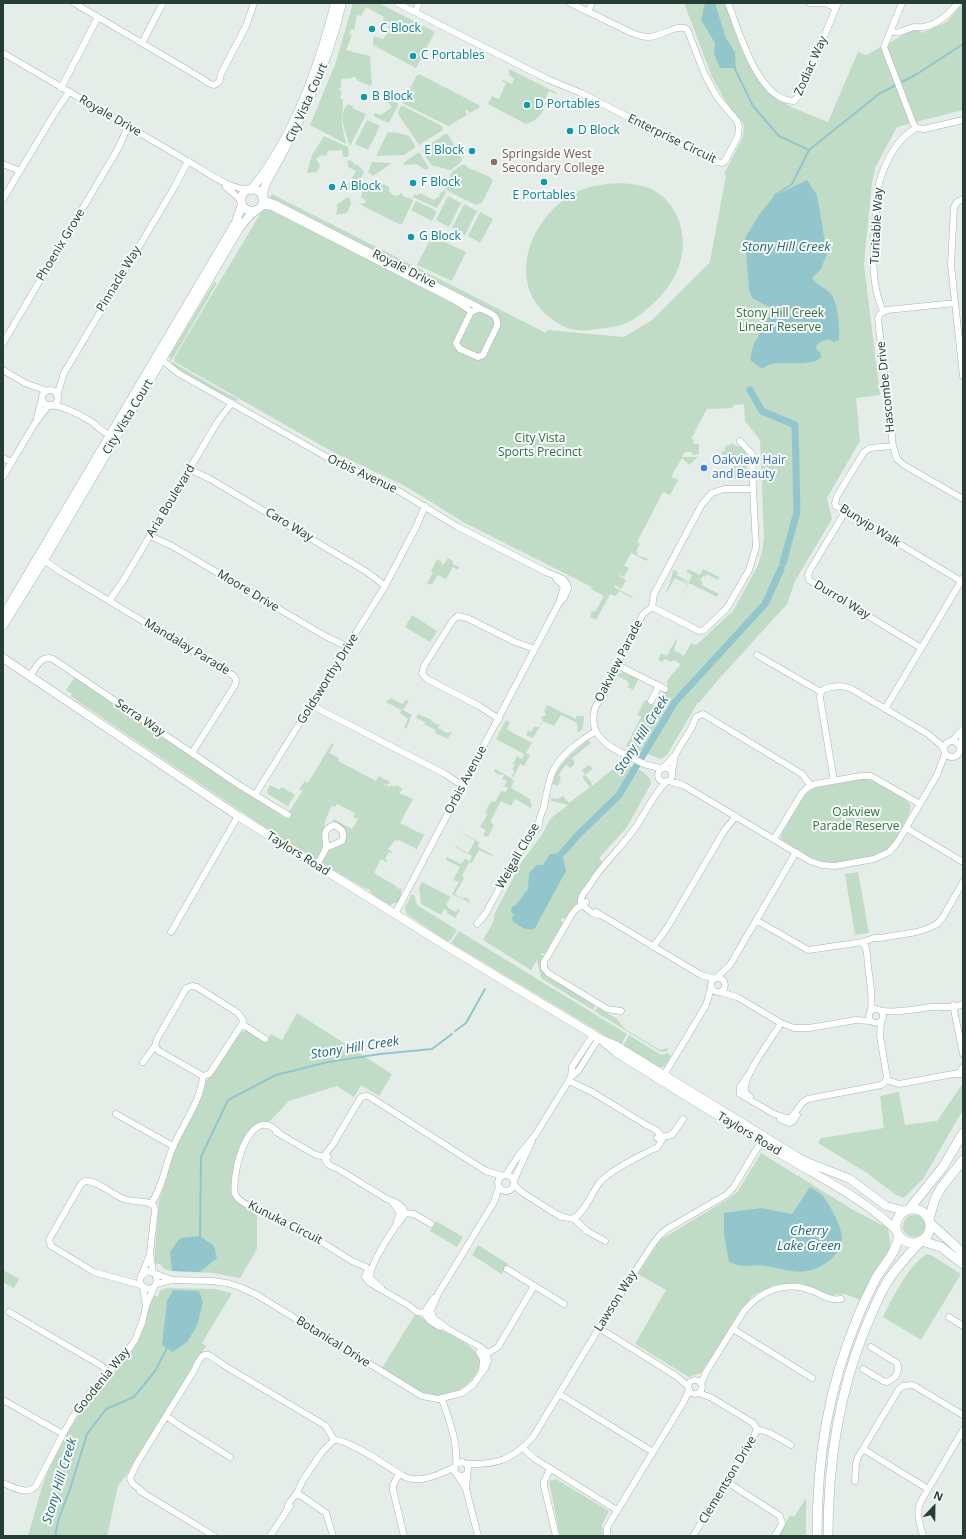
<!DOCTYPE html>
<style>
body{margin:0}
#map{position:relative;width:966px;height:1539px;overflow:hidden;background:#e5ede9;font-family:"Open Sans",sans-serif}
canvas{display:block}
.frame{position:absolute;inset:0;border:4px solid #263d36;pointer-events:none}
.north{position:absolute;left:914px;top:1487px;width:40px;height:40px;-webkit-text-stroke:3px #f5f9f7;paint-order:stroke;rotate:22deg;font-size:11px;font-weight:700;line-height:16px;text-align:center;color:#263d36}
.north::after{content:'';display:block;margin:auto;width:14px;height:18px;background:#263d36;clip-path:polygon(50% 0,100% 100%,50% 72%,0 100%)}
</style>
<div id="map">
<canvas width="966" height="1539"></canvas>
<div class="frame"></div>
<div class="north">N</div>
</div>
<script>
const g = document.querySelector('canvas').getContext('2d');
g.lineJoin = 'round';
function paint(path, color) {
  g.fillStyle = color;
  g.fill(path, 'evenodd');
}
function strokePath(path, color, width, dash) {
  g.strokeStyle = color;
  g.lineWidth = width;
  g.lineCap = dash ? 'butt' : 'round';
  g.setLineDash(dash || []);
  g.stroke(path);
}
function drawText(font, color, halo, rows, align = 'center') {
  g.font = font + ' "Open Sans",sans-serif';
  g.lineWidth = 4;
  g.setLineDash([]);
  g.textBaseline = 'middle';
  g.strokeStyle = halo;
  g.fillStyle = color;
  for (const [text, x, y, turn = 0] of rows) {
    g.save();
    g.translate(x, y);
    g.rotate((+turn || 0) * Math.PI / 180);
    g.textAlign = isNaN(turn) ? turn : align;
    if (halo) g.strokeText(text, 0, 0);
    g.fillText(text, 0, 0);
    g.restore();
  }
}
const green = new Path2D(`
 M353,3h26l56,29 -19,36 -43,-23v-6l1,-3 9,3 7,-10 -3,-2 2,-4 -6,-3 1,-3 -18,-10 -5,9 -4,-1 -3,15 -2,-1 -3,5 3,1 -6,15 24,6 2,28 -2,2 -13,-6 -2,-3h-3v1l-11,1v7l-2,4 3,2 -2,7h3l-1,26 4,19 -36,-19 26,-63z
 M684,3h41c13,37 24,80 61,101 13,7 28,12 42,18l30,-70 8,3 49,-26h3l4,4 25,-11 16,-19v107l-66,17 -22,41 -3,15 -8,81 16,131 -24,3 4,43 -33,57 5,21 -37,62 -8,23 -68,75 -20,24 -1,-1 -31,53 -6,4 -35,-13 15,-29 -4,-2 8,-15 10,6 13,-22 -2,-2 15,-18 -8,-4 -1,2 -8,-3 -1,3 -5,-2 3,-7 6,3 9,-17 1,1 -3,10 10,6 7,-13 5,2 37,-34 25,-46 4,-13 2,-15 -4,-97 -15,-19 -1,-17 -11,1v3l-26,1 -16,30h2l1,5h5v10l-6,1 -1,-3h-7l-3,5h16l-9,8 -7,-7 -11,19 7,3 -8,15 -7,-3 -26,50 3,2 -4,7 2,2 -1,2 11,4 -1,2 -16,-8 -7,13 5,2 -5,9 -4,-2 -1,1 7,4 -5,9 -6,-4 -1,2 19,10 -1,1 -13,-7 -3,5 -6,-2 -14,26 -6,-3 2,-6 3,1 9,-16 -13,-7 1,-2 -127,-64 -60,-37 -74,-35 -156,-89 -1,-4 86,-144 -5,1 -1,4 -2,-1 10,-8 10,-16 274,139 1,-3 77,7 28,-17 58,-58 16,-87 -2,-1 19,-37 1,-11 -2,-4 -16,-20 -14,-25z
 M509,69l48,24 -1,1 -7,-3 -5,10 5,3 -5,3c-2,9 -9,14 -18,17l-38,-20 4,-8 7,3 7,-16 -4,-2 1,-1 9,4 2,-5 -5,-4z
 M419,74l60,31 1,2 -10,6 -3,-3 -2,1 2,4 -19,11 -44,-22 -1,-2 14,-27z
 M384,97l13,6 1,2 -8,16 -2,2 -13,-6 -1,-2 1,-2 6,2 11,-8z
 M348,104l5,2 -1,2 14,6 -16,32c-4,-12 -13,-33 -2,-42z
 M403,106l39,20 1,4 -24,15 -21,-31 2,-7z
 M367,120l13,6 -12,24 -13,-6z
 M388,132l10,1 11,3 6,9v3l-11,7 -28,1z
 M445,134h3l14,26 -3,4 -9,6 -19,-5 -9,-14 1,-2z
 M324,136l24,11 1,8 -2,2h-4l-1,-7 -14,1 -2,5 -4,-1 -6,4 4,6 -3,7 -10,1 5,-18z
 M419,152l10,16 -3,2 -10,-6 -11,1 -2,-2z
 M348,160l4,1 3,4 2,-1 7,8 -7,14 -7,5 -3,-2 2,-4h-1l8,-14 -8,-4z
 M372,162l20,1 -19,13 -5,-4z
 M462,165h3l4,3 21,9 3,3 -11,23 -6,2 -28,-14 -4,-5 8,-14z
 M376,180l13,7v4l3,4 5,1 5,-3 2,4 6,1 3,2v1l-11,23h-3l-40,-20 6,-1 1,-1 -2,-3 -3,-1 2,-10z
 M620,183c12,1 25,2 35,8 25,15 34,49 24,75 -5,15 -15,27 -25,37 -9,8 -19,17 -30,21 -8,3 -18,4 -27,5 -6,1 -14,2 -21,1 -11,-1 -21,-8 -29,-15 -43,-37 -13,-104 32,-124 13,-6 27,-7 41,-8z
 M445,190l1,3 -9,15 -25,-11 3,-3 3,1 2,-2 14,7 6,-4 -1,-2z
 M448,196l13,7 -12,24 -13,-7z
 M348,197l2,1 1,6 -4,9 -11,2 2,-9 -2,-1z
 M416,201l19,9 1,3 -4,8 -21,-11z
 M464,204l13,7 -12,24 -13,-7z
 M480,212l13,7 -13,24 -12,-7z
 M432,236l34,16 -14,29 -35,-16z
 M214,282l3,1 -46,78h-1v-6z
 M172,362l50,29 16,8 -1,2 -16,-7 -48,-28 -1,-2z
 M730,443l16,6 1,26 -3,3 -12,1 -1,-24h-9l-1,-4h4v-5l5,-1z
 M448,558l5,3v3l6,3 -1,3 -5,-3 -7,12 -8,-4 -6,9h-2l-1,1 -2,-2 6,-10 -2,-2 6,-12 5,3v2l1,1z
 M673,569l5,3 -1,3 12,7 3,-7 -6,-3 2,-3 12,6 3,-6 16,8 -1,3 -11,-6 -2,3 -2,-1 -3,4 3,2 -1,3 17,9 -2,3 -38,-19 9,6 -7,14 6,-14 -12,-6 -8,14 -1,-1c3,-5 7,-16 7,-22z
 M412,615l25,16 -7,11 -25,-15z
 M619,671l2,3 2,-3 16,7 -6,12 -5,-3 1,-3 -3,-4 -7,-3v-2l-12,21 -2,-2 11,-21z
 M75,677l210,141 20,-31 -3,4 -3,-2 6,-8 3,2 24,-40 2,1 -5,9 10,5 -1,3 38,20 3,-5 11,6 -2,3 -7,-2 9,4 1,-2 4,2 1,-2 7,4 -4,4 14,6 -13,24 24,12 -7,14 -18,-9 -1,1 -3,-1 -6,8h-2l5,4 -1,1 -2,-1 -4,7 2,1 -1,2 -5,-3 -7,14 22,13 1,3 3,-1 2,1 -1,2 1,3 -4,8 -8,3c-7,-4 -18,-9 -21,-16l-5,-1 -43,-25 6,-12 9,-5 8,-14 -12,-9 2,-4 18,10 6,-10 -5,-2 2,-4 -18,-9 -2,3 -3,-1c-3,6 -7,13 -8,21 -1,11 1,24 -8,33l-40,-25 -197,-133 -8,-6 1,-2 -6,-4z
 M391,698l11,6 4,-4 3,1 -6,9 9,5 -6,14 -2,-1 4,-9 -8,-6 1,-3 -15,-8z
 M547,705l29,14v-3h8l-1,12 -5,5 -1,-10 -16,-8 -7,11 -11,-5 -10,17 -7,-3 2,-4 3,1 3,-5h5l4,-8 -2,-1 1,-2h3l1,-3 -2,-1z
 M418,714l14,6 -1,1 7,4 2,-1 -2,4 2,2 2,-4 -1,4 7,3 4,-2 -4,8 -13,-6 1,-3 -12,-6 1,-2 -9,-4z
 M506,720l4,2 -3,7h-1l26,14 -6,10 4,2 -6,11 -4,-2 -7,14 -1,-3 3,-4 -3,-1 3,-5 -3,-2 2,-1 3,-6 5,3 2,-5 -28,-15z
 M588,740l3,3 -19,15 2,3v4l-4,3 -4,-4 -7,11 2,4 -2,2 1,2 -3,3 -5,-3c6,-20 21,-30 36,-43z
 M617,761c10,4 34,10 34,23l-24,43 -28,31 3,4 -21,33 -4,10 -11,14 -4,-1 -1,2 2,3 -18,31 -3,-1 -1,1 3,3 -4,7 1,7 54,34 -2,5 -52,-32 -4,-18 -6,10 -48,-30 10,-18 2,-9 26,-50 22,-30 7,-14 18,-14 -17,-4v-3l7,1 5,-3 6,7 21,-16 -8,-10 3,-2 -3,-5 7,-5 4,4 -8,6 7,8 -1,1 1,2 21,-17z
 M495,769l18,10 -1,1 2,1 -3,7 19,11 2,7 -2,3 -2,-3 -13,-7 -4,7 -10,-5 -11,21 4,3 -6,12 -5,-2 3,-5 -6,-3 8,-13 -3,-1 6,-12 4,1 6,-11 5,1 2,-4 -4,-2 3,-5 -5,-2 2,-4 -7,-1 -3,-3z
 M863,779l11,2 30,18 7,6 -1,7 -17,33 -6,5 -11,6 -47,8 -14,-4 -32,-19 -2,-3 1,-6 22,-36 10,-8z
 M270,785l9,5 3,-3 13,8 -6,9v3l-21,-13 -1,-4z
 M456,830l23,12 -1,5 15,8 -1,1 -13,-6 -7,13 -3,-1 -7,14 2,2 -9,16 8,5 2,-2 4,2v2l3,3 -20,-10 7,-12 -6,-2 7,-13 -14,-7 1,-3 14,7 4,-5 5,2 2,-5 -17,-9v-1l13,7 7,-12z
 M858,872l11,61 -14,2 -10,-61z
 M422,882l29,15 -5,8 2,1v2l8,4 2,-3 2,1 -5,8 -8,-5v-2l-3,-2 -3,6 -20,-11 -2,-17z
 M411,895h3l3,10 40,25 -7,11 -1,-1 -1,2 -40,-27c-7,-9 1,-11 3,-20z
 M459,931l168,103 -6,11 -170,-102z
 M598,1007l19,12 8,10 35,21 9,-2 -2,3 -6,1 -67,-41z
 M297,1013l95,61 -13,22 -18,-11 -7,12 -17,-11 -48,15 -21,22c-5,-1 -7,0 -12,2 -19,12 -23,45 -25,66 1,11 17,18 26,22v36l-17,29 -27,-5 -41,-2 -8,-2 -4,-5h-6l5,-65 3,-6 10,-36 32,-68 2,-8 5,-5 28,-43 8,-3 19,12 5,-8 11,6z
 M629,1035l32,20 7,-2 3,3 -6,10 -7,2 -35,-22z
 M963,1083v27l-40,69 -19,19 -8,-3 -29,-22 -49,-30 3,-5 63,-10 -4,-32 19,-4 6,33 32,-4z
 M761,1153l94,58 33,17 3,21 -30,51 -16,-6 -15,1 -30,-12 -26,2 -22,11 -51,77 -12,4 -54,-33 31,-54 -28,-16 22,-34 68,-41 10,-8z
 M903 1226a11 11 0 1 1 22 0a11 11 0 1 1-22 0Z
 M436,1221l27,16 -6,10 -27,-16z
 M478,1245l30,19 -6,10 -30,-19z
 M928,1254l6,3 27,17 -40,66 -38,-23c7,-15 29,-58 45,-63z
 M3,1270l16,9 -5,9 -11,-6z
 M166,1288l48,1 18,4 -30,50 4,3 -79,128 -9,12 -11,50h-79l13,-46 7,-19 11,-23 12,-22 16,-23 47,-55 10,-21 8,-31h6l2,-5z
 M416,1313c5,3 7,7 12,10 16,10 45,19 53,37 -5,25 -31,42 -56,34 -12,-4 -31,-19 -43,-26z
 M556,1479l53,32 -7,14 1,11h-43l-11,-55z
 M806,1498v38h-28l12,-21 4,2z`);
const water = new Path2D(`
 M705,3h10l11,35 9,14 1,16h-16l-6,-14 1,-11 -14,-23z
 M807,180l10,15 10,59 -6,15 -9,9c5,8 13,9 19,16 7,8 9,36 8,46l-5,2 -5,-3 -9,3 -4,4 1,4 3,2 1,6c-20,12 -44,-2 -59,11l-12,-9 3,-14 20,-37 -21,-11 -3,-8 -4,-52 14,-23 15,-19z
 M562,853l4,18 -31,57c-9,5 -14,-3 -22,-6l-1,-4 2,-3 -3,-4 1,-4 4,-2 12,-16 1,-16 8,-8h6l7,-11z
 M810,1187c4,3 10,5 13,9 6,7 19,32 19,41 0,18 -19,31 -35,34 -14,3 -28,-4 -42,-5 -16,-2 -20,3 -36,-4l-5,-27v-22l37,-5 31,6z
 M200,1236l14,10 3,12 -17,14 -28,-1 -2,-19 10,-14z
 M173,1290l26,1 4,11 -6,24 -10,16 -14,10 -11,-7 5,-44z`);
const stream = new Path2D(`
 M734,67l19,39 26,30 30,14
 M774,196l18,-12 17,-34 70,-56 38,-20 46,-30
 M455,1031l11,-8 19,-34
 M200,1236l1,-79 27,-57 48,-25 52,-13 52,-8 52,-5 20,-15
 M55,1536l4,-18 12,-32 16,-52 19,-25 28,-12 21,-26 12,-23`);
const canal = new Path2D(`
 M750,390l12,21 33,14 2,87 -14,51
 M562,853l17,-19 40,-39 56,-93 90,-98 16,-35`);
const minor = new Path2D(`
 M74,3l129,76 5,4 6,2 5,-3 2,-8 25,-48 8,-23
 M397,3l150,76 34,14 136,69 5,1 3,-2 13,-25 1,-9 -2,-6 -20,-24 -12,-22 -18,-46c-12,-5 -26,8 -39,8 -5,0 -11,-2 -16,-4l-62,-30
 M728,3c11,28 30,98 66,98l6,-7 38,-91
 M810,3h15l11,5
 M902,3l-18,44 29,76 3,5 8,1 39,-9
 M415,12l4,-9
 M588,12l4,-9
 M891,31c8,4 11,-1 20,-3 4,-2 8,0 12,-1 15,-2 26,-13 35,-24
 M142,43l21,-40
 M3,53l188,110c19,11 35,24 57,27
 M61,88l37,-71
 M3,164l17,7
 M226,187l15,13
 M3,199l53,-88 13,-19
 M263,199l11,4 206,105c8,5 19,6 17,18l-14,29 -5,2 -18,-8 -4,-6 15,-31 9,-4
 M963,199l-6,3 -3,5 -3,58 12,111
 M260,208l5,-2 7,1 180,92 16,10 3,3
 M955,303l-68,7 -7,4 -2,5 15,127 4,13 7,6 59,34
 M883,311c-17,-36 -7,-89 -4,-128 6,-20 17,-44 37,-55
 M3,343l116,-196 9,-21
 M162,360l16,13 154,87 65,30 61,37 88,45 17,7 4,5 1,4 -4,10 -5,5
 M3,370l22,13 22,8
 M42 398a8 8 0 1 1 16 0a8 8 0 1 1-16 0Z
 M57,396l7,-23 111,-187 13,-25
 M51,405c15,2 28,9 41,17 6,5 12,12 21,14
 M37,418l5,-19
 M893,446l-23,2 -6,4 -27,44 -2,7 1,3 125,75
 M3,458l8,4
 M189,469l21,10 157,93 18,14
 M3,477l32,-54 14,-18
 M845,512l-35,58 -2,5 1,5 112,68
 M150,536l22,10 153,90 23,11
 M44,560l17,12 173,104 2,4 -1,5 -43,68
 M109,601l14,-20 95,-160 14,-18
 M652,607l43,22 4,2 5,-1 23,-22 22,-38 7,-23 -3,-58 -1,-35 -12,-13
 M757,655l64,37
 M617,665l48,24
 M30,676c6,-8 11,-22 23,-17l186,126 49,30
 M651,701l8,-15
 M311,705l134,69 18,12
 M885,709l78,-131
 M499,719l-20,-13 -52,-27 -5,-5 2,-8 29,-46 5,-4 9,2 48,24 20,7
 M944 749a8 8 0 1 1 16 0a8 8 0 1 1-16 0Z
 M952,741l11,-12
 M960,746l3,-10
 M663,768l12,-13 17,-28 4,-10 7,-3 99,60 9,12
 M658 775a7 7 0 1 1 14 0a7 7 0 1 1-14 0Z
 M662,769c-5,-2 -10,-3 -15,-4 -6,-2 -11,-5 -17,-8 -22,-10 -43,-22 -35,-49l48,-94 9,-7 2,-13 48,-90 10,-11 12,-4h29
 M672,773l3,-18
 M669,781l14,4 127,76 12,4 13,1 39,-7 15,-7 8,-9 40,-68 8,-21
 M834,781l-14,-83 1,-6 3,-3 7,-2 9,-1 10,2 78,46 13,11 3,5
 M255,795l130,-209 31,-59 9,-21
 M906,828l57,34
 M774,839l28,-46 6,-6 7,-3 46,-8h10l49,28
 M317,865c2,-5 8,-12 9,-18 1,-10 -6,-16 8,-22 8,4 11,7 8,16l-16,7
 M586,902l-10,7 -4,5 -25,43 -3,5v6l4,5 59,36 14,2
 M596,912l105,63 14,4
 M395,914l164,-311 5,-17 -8,-7
 M599,915l-7,-2 -11,-9c-2,-9 8,-16 12,-24 11,-17 27,-31 39,-48 13,-16 19,-36 35,-51
 M756,920l52,30 55,-8 11,-4h6l37,-6 12,-4 8,-4 6,-7 20,-35
 M477,924l9,-11 29,-54 24,-34c-1,-6 3,-12 5,-18 2,-12 4,-25 9,-36 8,-17 27,-30 43,-40
 M171,932l67,-116
 M863,942c5,7 4,16 5,24 2,17 5,28 3,45
 M653,947l14,-19 57,-97 12,-15
 M711 985a7 7 0 1 1 14 0a7 7 0 1 1-14 0Z
 M716,978l14,-13 66,-113
 M192,986l5,1 41,26 5,7 -1,4 -30,46 -3,4 -6,2 -44,-25 -4,-5 2,-7 27,-47 2,-4z
 M720,992l17,5 44,26 13,5h15l47,-8 14,1
 M953,1005l10,49
 M869 1016a7 7 0 1 1 14 0a7 7 0 1 1-14 0Z
 M882,1011c19,2 32,-2 50,-4 11,-1 21,2 31,-3
 M242,1024l23,15
 M143,1062l12,-16
 M751,1071l-11,16v7l34,20 13,4h4l12,-16 5,-3 73,-14 4,-3 2,-4 -7,-42 1,-14
 M955,1074l5,-2 3,-5
 M664,1075l42,-70 5,-17
 M571,1077l1,-10 21,-32
 M886,1080l13,4 54,-10h10
 M750,1097l-5,-5c-4,-14 28,-55 36,-69
 M116,1114l57,32
 M780,1119l9,4 4,-2 4,-6
 M276,1132l40,23 12,2
 M279,1133c-32,-35 -50,52 -43,63 8,12 47,24 61,32 19,9 36,22 55,33 5,2 9,4 14,6l4,5
 M657,1138l15,-3 11,-16
 M498 1183a8 8 0 1 1 16 0a8 8 0 1 1-16 0Z
 M506,1175l13,-20 17,-21 35,-57 7,-6 21,-33
 M514,1180l18,-39
 M514,1185l9,8 38,24
 M393,1203l7,10 -3,8
 M151,1204c12,-17 14,-39 22,-57 10,-23 28,-46 30,-71
 M402,1213l12,1 17,10
 M559,1215c5,2 11,5 15,3 11,-6 18,-26 26,-36 12,-13 37,-24 53,-33l4,-1 5,-8c-1,-8 -7,-11 -14,-14l-56,-34 -23,-11
 M573,1218l14,13 18,10
 M368,1269l-3,8 5,6 38,22 9,7 7,1 7,-1
 M507,1269l57,35
 M142,1274l8,-20
 M155,1274l2,7 -3,6 -6,2 -7,-4 -1,-4 1,-5 7,-5 24,9 40,1 15,2 13,4 17,8 165,101 16,3 24,-6 11,-8 12,-17 3,-7 -1,-8 -5,-5 -34,-19 -15,-11 -2,-8 7,-16 56,-92 5,-15
 M156,1284l16,-4
 M141,1285l-47,-13 -43,-26 -2,-6 2,-4 30,-52 4,-3c12,-1 28,14 39,18 10,4 22,0 30,7l1,4 -5,43 3,20
 M143,1287l3,19
 M381,1288l-10,-9c-4,-10 18,-43 24,-52 3,-4 8,-8 9,-13 1,-2 0,-3 -1,-6l-6,-5 -10,-4 -49,-30c-6,-2 -11,-4 -13,-10l1,-6 7,-9 28,-47 6,-1 3,1 116,74 17,5
 M434,1298l-8,12v6l4,5 10,6
 M9,1312l93,54 6,6
 M949,1317l14,9
 M599,1328l77,48 12,10
 M733,1329l79,49
 M479,1352l4,7 -1,12
 M482,1355l6,-2 10,-6 36,-61
 M863,1369l20,12 4,1c9,-4 13,-10 10,-19l-26,-16
 M194,1371c10,-25 13,-17 31,-5l101,60 8,14
 M688 1387a7 7 0 1 1 14 0a7 7 0 1 1-14 0Z
 M701,1384l5,-12 38,-61c17,-21 43,-31 69,-20 10,4 17,10 28,8
 M559,1394l94,58
 M442,1399c7,22 16,42 14,65
 M3,1400l60,34
 M166,1416l16,11 48,30
 M757,1429l13,4 21,12
 M523,1448l12,11 82,51
 M863,1449l65,40
 M466,1464c31,1 46,-4 67,-27l66,-109 53,-83 8,-10 7,-6 59,-34 7,-7 28,-46
 M550,1469l-6,13v4l12,50
 M399,1474l-6,11v5l11,46
 M458,1476l8,13 12,47
 M855,1481l1,-17 2,-7 41,-68 4,-3 10,-1 50,30
 M727,1482l53,34 2,8 -7,12
 M3,1483c10,4 24,13 33,3l27,-52 12,-21 16,-21 35,-39 9,-13 7,-17 4,-17 8,-19
 M466,1489l2,-23 -5,-4 -7,2 -2,7 3,4 6,1 4,-2
 M140,1491l74,45
 M143,1492l-11,-9 -2,-5 7,-15 58,-94
 M297,1493l29,20 7,23
 M287,1509l2,-6 8,-10 6,-13 19,-28 12,-12c13,-2 56,28 69,36 16,9 37,-2 52,-9
 M270,1536l20,-30
 M607,1536v-8l2,-4 74,-121 6,-13
 M693,1536l61,-100 3,-7 -4,-6 -41,-25 -13,-5
 M923,1536c-3,-12 -7,-21 -3,-33l43,-73`);
const tertiary = new Path2D(`
 M241 200a11 11 0 1 1 22 0a11 11 0 1 1-22 0Z
 M251,190c42,-52 68,-123 84,-187
 M263,199l1,-10 3,-8c33,-58 60,-113 75,-178
 M3,616l233,-394 6,-18
 M3,626l41,-66 196,-333 11,-13 6,-4
 M3,658l235,158 210,131 151,91 18,15c56,35 112,70 169,104 38,23 78,42 111,74
 M603,1040l12,5 181,111 11,6 43,17 36,27 19,5`);
const secondary = new Path2D(`
 M896 1226a17 17 0 1 1 34 0a17 17 0 1 1-34 0Z
 M909,1209l34,-42 20,-34
 M929,1219l6,-20 6,-11 22,-28
 M930,1223l33,30
 M922,1241l19,6 22,17
 M817,1536c0,-80 11,-148 42,-222 5,-12 11,-24 17,-36 9,-15 19,-24 23,-42
 M828,1536c0,-71 10,-141 37,-207 7,-16 13,-32 22,-47 9,-14 21,-27 33,-40`);
const markers = [
 [372,29,4,"#0f9aa8"],
 [413,56,4,"#0f9aa8"],
 [364,97,4,"#0f9aa8"],
 [527,105,4,"#0f9aa8"],
 [570,131,4,"#0f9aa8"],
 [472,151,4,"#0f9aa8"],
 [494,162,4,"#8d6e63"],
 [544,182,4,"#0f9aa8"],
 [413,183,4,"#0f9aa8"],
 [332,187,4,"#0f9aa8"],
 [411,237,4,"#0f9aa8"],
 [704,468,4,"#3f7fe0"]
];
const cultureNames = [
 ["C Block",380,29],
 ["C Portables",421,56],
 ["B Block",372,97],
 ["D Portables",535,105],
 ["D Block",578,131],
 ["E Block",464,151,"right"],
 ["F Block",421,183],
 ["A Block",340,187],
 ["E Portables",544,196,"center"],
 ["G Block",419,237]
];
const streetNames = [
 ["Zodiac Way",811,66,-66],
 ["City Vista Court",307,103,-66],
 ["Royale Drive",110,116,30],
 ["Enterprise Circuit",672,139,26],
 ["Turitable Way",877,226,-87],
 ["Phoenix Grove",61,245,-59],
 ["Royale Drive",404,269,27],
 ["Pinnacle Way",119,279,-59],
 ["Hascombe Drive",886,387,-96],
 ["City Vista Court",128,417,-59],
 ["Orbis Avenue",362,474,25],
 ["Aria Boulevard",171,501,-59],
 ["Caro Way",289,525,31],
 ["Bunyip Walk",870,526,32],
 ["Moore Drive",248,591,31],
 ["Durrol Way",842,600,31],
 ["Mandalay Parade",187,647,31],
 ["Oakview Parade",619,661,-63],
 ["Goldsworthy Drive",328,679,-58],
 ["Serra Way",140,718,34],
 ["Orbis Avenue",466,780,-62],
 ["Taylors Road",298,854,32],
 ["Weigall Close",518,856,-60],
 ["Taylors Road",749,1134,31],
 ["Kunuka Circuit",285,1223,27],
 ["Lawson Way",616,1301,-58],
 ["Botanical Drive",333,1342,32],
 ["Goodenia Way",102,1381,-51],
 ["Clementson Drive",728,1480,-59]
];
const educationNames = [
 ["Springside West",502,155],
 ["Secondary College",502,169]
];
const parkNames = [
 ["Stony Hill Creek",780,314],
 ["Linear Reserve",780,328],
 ["City Vista",540,439],
 ["Sports Precinct",540,453],
 ["Oakview",856,813],
 ["Parade Reserve",856,827]
];
const shopNames = [
 ["Oakview Hair",712,461],
 ["and Beauty",712,475]
];
const waterNames = [
 ["Stony Hill Creek",786,247],
 ["Stony Hill Creek",642,735,-58],
 ["Stony Hill Creek",355,1048,-9],
 ["Cherry",809,1231],
 ["Lake Green",809,1246],
 ["Stony Hill Creek",60,1481,-73]
];
paint(green, '#c0dcc6');
paint(water, '#93c6cc');
strokePath(stream, '#93c6cc', 2);
strokePath(canal, '#93c6cc', 7);
strokePath(minor, '#a8b5b0', 7);
strokePath(tertiary, '#a8b5b0', 9);
strokePath(secondary, '#a4b7b0', 10);
strokePath(minor, '#fff', 6);
strokePath(tertiary, '#fff', 8);
strokePath(secondary, '#fff', 9);
for (const [x, y, r, color] of markers) {
  const dot = new Path2D();
  dot.arc(x, y, r, 0, 2 * Math.PI);
  g.fillStyle = color;
  g.fill(dot);
  strokePath(dot, '#f5f9f7', 1.5);
}
drawText('12px', '#0d838f', '#f5f9f7', cultureNames, 'left');
drawText('12px', '#263d36', '#f5f9f7', streetNames);
drawText('12px', '#785e54', '#f5f9f7', educationNames, 'left');
drawText('12px', '#347048', '#f5f9f7', parkNames);
drawText('12px', '#366cbe', '#f5f9f7', shopNames, 'left');
drawText('italic 13px', '#256a74', '#f5f9f7', waterNames);
</script>
